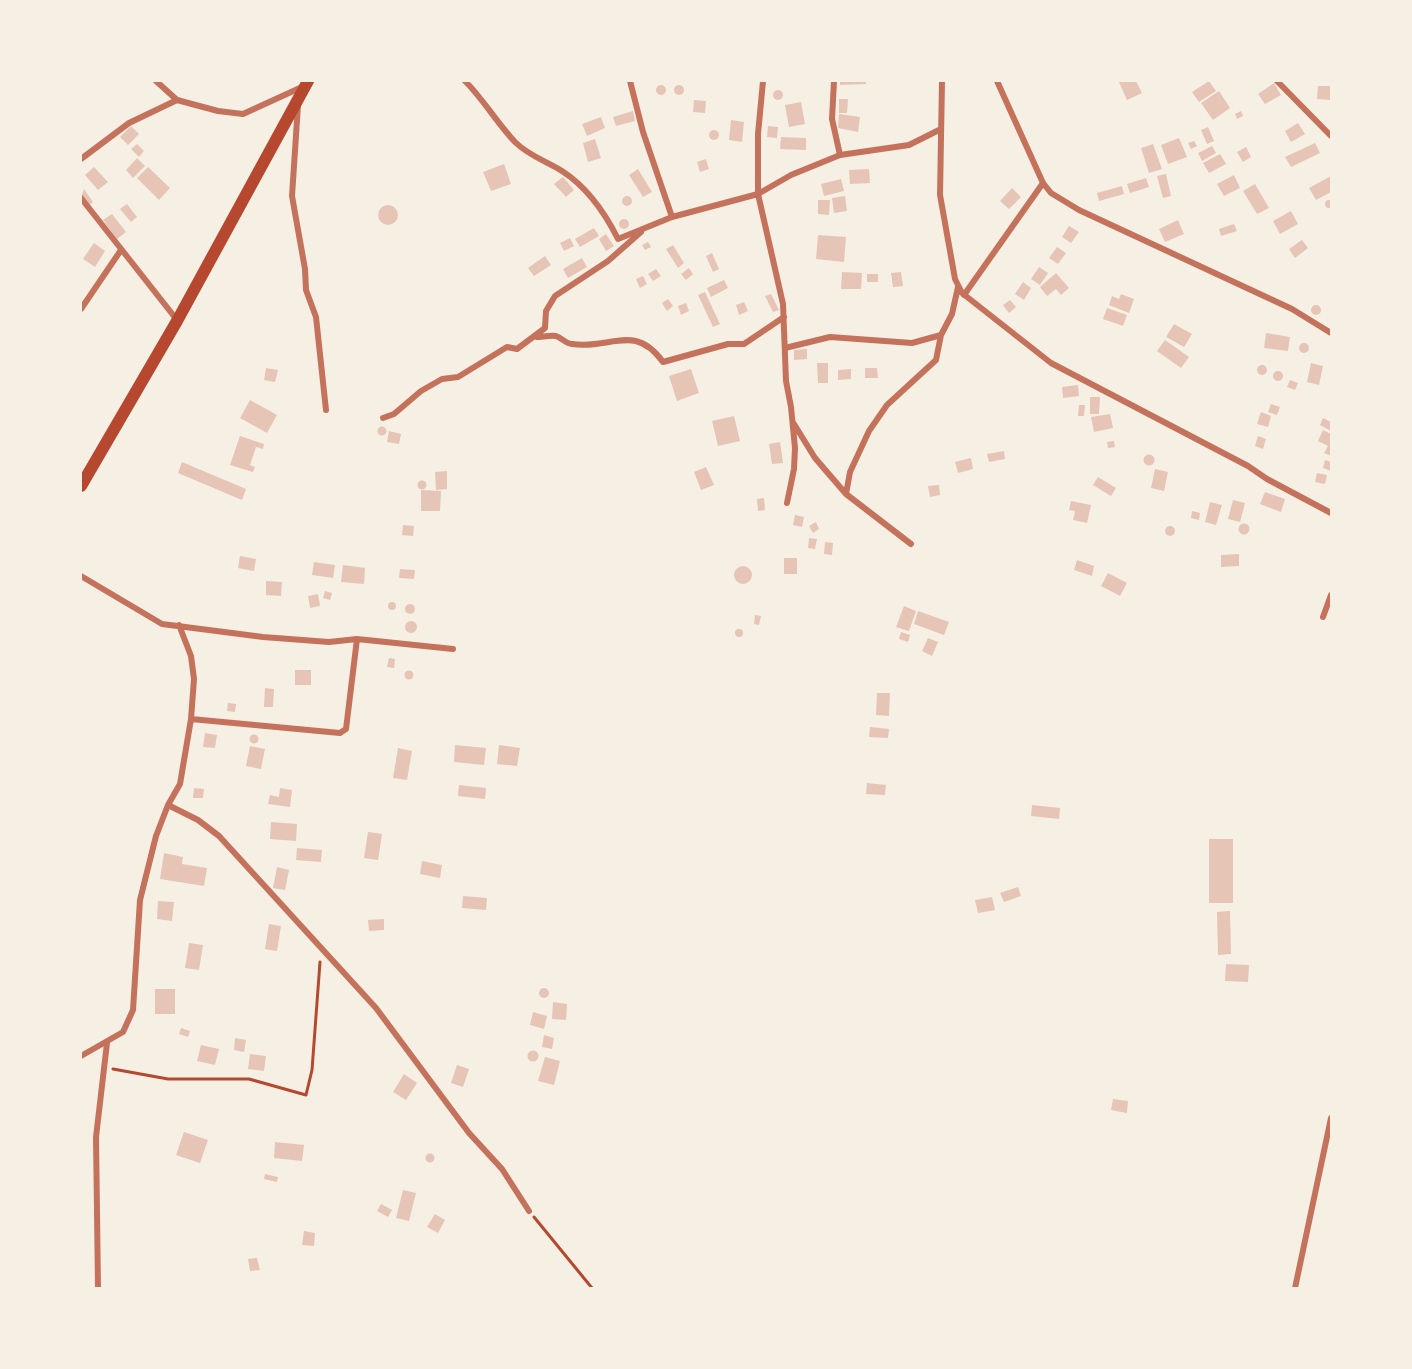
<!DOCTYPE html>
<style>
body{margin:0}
#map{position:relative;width:1412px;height:1369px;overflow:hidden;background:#f6efe4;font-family:"Golos Text",sans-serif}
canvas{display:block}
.frame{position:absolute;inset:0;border:82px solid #f6efe4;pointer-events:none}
</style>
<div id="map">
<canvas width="1412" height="1369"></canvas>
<div class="frame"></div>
</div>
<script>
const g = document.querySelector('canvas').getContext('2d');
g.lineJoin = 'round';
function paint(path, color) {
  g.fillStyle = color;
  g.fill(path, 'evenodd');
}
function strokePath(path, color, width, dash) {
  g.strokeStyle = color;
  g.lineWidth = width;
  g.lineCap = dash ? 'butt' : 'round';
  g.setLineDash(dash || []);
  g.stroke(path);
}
const building = new Path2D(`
 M840,81h26v3l-26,1z
 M1136,81l6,12 -15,7 -8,-18z
 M1209,81l7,10 -17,11 -7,-10z
 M1274,83l7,12 -16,9 -7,-10z
 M674 90a5 5 0 1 1 10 0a5 5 0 1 1-10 0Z
 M656 90a5 5 0 1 1 10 0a5 5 0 1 1-10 0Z
 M1318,86h13v14l-14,-1z
 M773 95a5 5 0 1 1 10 0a5 5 0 1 1-10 0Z
 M1219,91l11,17 -17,12 -12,-17z
 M839,99h9l-1,14h-8z
 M694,100l12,1 -1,12 -12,-1z
 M801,102l4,22 -16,3 -4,-22z
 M633,111l2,10 -19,5 -3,-9z
 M1241,111l2,5 -6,3 -2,-5z
 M839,114l21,3 -2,15 -20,-4z
 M601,117l4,11 -18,8 -5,-12z
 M731,120l13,2 -2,20 -13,-2z
 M1298,123l7,11 -14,8 -6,-11z
 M131,126l8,8 -11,11 -8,-8z
 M768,126l10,1 -1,11 -10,-1z
 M1208,127l6,14 -7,3 -6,-14z
 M709 135a5 5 0 1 1 10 0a5 5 0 1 1-10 0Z
 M781,137l25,1v12l-26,-1z
 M1179,138l8,19 -19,7 -7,-19z
 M595,139l6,19 -13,4 -5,-19z
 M1194,141l3,5 -6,3 -3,-6z
 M1315,143l5,10 -29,14 -6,-10z
 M137,144l7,7 -5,6 -8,-8z
 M1153,144l9,25 -13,4 -8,-25z
 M1212,146l4,7 -14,8 -4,-8z
 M1246,147l5,10 -8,5 -6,-10z
 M1220,154l6,10 -17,9 -6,-10z
 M137,158l8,8 -12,12 -7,-8z
 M706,159l3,10 -9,3 -3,-10z
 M504,164l7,20 -20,7 -8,-19z
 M94,167l14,15 -10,8 -13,-15z
 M148,167l22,21 -11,12 -22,-22z
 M638,169l14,23 -9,5 -14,-22z
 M869,169l1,14 -20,1 -1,-14z
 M1166,174l5,22 -8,2 -6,-22z
 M1234,175l6,13 -16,8 -7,-12z
 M1331,176v16l-15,8 -7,-12z
 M563,177l11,13 -8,7 -12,-13z
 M1146,178l3,9 -19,6 -3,-9z
 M841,179l3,12 -20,5 -3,-12z
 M1255,184l14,24 -12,6 -14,-23z
 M1122,186l2,8 -25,7 -2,-8z
 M1012,188l9,9 -12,12 -9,-8z
 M84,189l9,13 -5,4 -7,-9z
 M622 201a5 5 0 1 1 10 0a5 5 0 1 1-10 0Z
 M845,196l2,15 -13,2 -2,-15z
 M818,200h12l-1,15 -11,-1z
 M1325 204a4 4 0 1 1 8 0a4 4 0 1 1-8 0Z
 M127,204l10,13 -6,5 -11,-13z
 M378 215a10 10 0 1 1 20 0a10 10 0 1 1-20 0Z
 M1291,211l7,13 -18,10 -7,-13z
 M112,214l14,18 -9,7 -14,-19z
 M619 224a5 5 0 1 1 10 0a5 5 0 1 1-10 0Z
 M1178,220l6,14 -19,8 -6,-13z
 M1234,224l3,7 -16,5 -2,-7z
 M1069,226l10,6 -8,11 -9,-6z
 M594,228l5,8 -19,11 -5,-8z
 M606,234l8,12 -8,5 -7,-12z
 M818,235l28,2 -2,25 -28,-3z
 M570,238l4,8 -10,5 -4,-8z
 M1302,240l6,8 -13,10 -6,-9z
 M648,242l3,5 -6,3 -3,-5z
 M94,243l11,8 -10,16 -12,-8z
 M673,245l11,18 -6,5 -12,-19z
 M1057,247l9,6 -8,11 -9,-6z
 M712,253l7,16 -6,3 -7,-16z
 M545,256l6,9 -17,11 -6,-8z
 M582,258l5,9 -19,11 -5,-9z
 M1039,267l9,6 -8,12 -9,-6z
 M689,268l4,6 -7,6 -5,-6z
 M656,269l5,7 -8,5 -5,-7z
 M842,272l20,1 -1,16h-20z
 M901,272l2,14 -10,1 -2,-14z
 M1056,273l13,15 -8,7 -5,-6 -9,7 -7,-9z
 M867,274h11v8h-11z
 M643,276l4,8 -7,4 -4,-9z
 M724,280l4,8 -17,9 -4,-9z
 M1023,282l8,6 -7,12 -9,-6z
 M705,292l15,32 -7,3 -15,-32z
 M771,294l8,16 -6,2 -8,-16z
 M1121,294l13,5 -5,14 -20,-8 3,-9 7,3z
 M668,299l5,7 -6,5 -5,-8z
 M1010,300l6,7 -7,6 -6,-8z
 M744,302l4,9 -9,4 -3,-10z
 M686,303l3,8 -8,4 -3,-9z
 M1311 310a5 5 0 1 1 10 0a5 5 0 1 1-10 0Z
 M1107,308l20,7 -4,11 -20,-7z
 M1174,324l18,10 -8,13 -18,-10z
 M1266,333l24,4 -2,14 -24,-3z
 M1165,340l24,17 -8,11 -24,-17z
 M1299 348a5 5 0 1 1 10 0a5 5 0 1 1-10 0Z
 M807,349v10l-13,1v-10z
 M817,363h11v20h-10z
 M1311,363l12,3 -4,19 -12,-3z
 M1257 370a5 5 0 1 1 10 0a5 5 0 1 1-10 0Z
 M266,368l12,2 -3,12 -11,-2z
 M865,368h12l1,10h-13z
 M691,369l8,24 -22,8 -8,-25z
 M851,369v10l-13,1v-10z
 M1273 376a5 5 0 1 1 10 0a5 5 0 1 1-10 0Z
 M1290,380l8,3 -3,7 -8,-3z
 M1078,385l1,11 -16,2 -1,-11z
 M1090,397h10l-1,17h-9z
 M250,400l27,15 -10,18 -27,-15z
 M1271,404l9,3 -3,8 -9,-3z
 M1079,405h6l-1,11h-6z
 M1261,412l10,4 -3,11 -11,-3z
 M1110,414l3,14 -19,4 -3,-15z
 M734,416l6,25 -22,5 -6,-25z
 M1323,418l8,4v9l-11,-6z
 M377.5 431a4.5 4.5 0 1 1 9 0a4.5 4.5 0 1 1-9 0Z
 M1323,430l8,4v22l-7,-3 4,-7 -10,-5z
 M389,431l12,3 -2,10 -12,-2z
 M240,436l24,8 -1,5 -7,-2 -6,18 5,2 -2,5 -23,-7z
 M1258,436l8,3 -3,10 -8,-3z
 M1114,441l1,6 -7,1 -1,-6z
 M780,442l3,21 -11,1 -3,-20z
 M1004,451l1,8 -16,3 -2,-8z
 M1143.5 460a5.5 5.5 0 1 1 11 0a5.5 5.5 0 1 1-11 0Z
 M971,458l2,11 -15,4 -3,-11z
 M1325,460l6,2v9l-8,-3z
 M182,462l64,27 -4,11 -64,-27z
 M706,467l8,18 -13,5 -7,-18z
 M1155,469l13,3 -4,19 -13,-3z
 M447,471v18l-11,1 -1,-18z
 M1317,473l10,2 -2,9 -10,-2z
 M1098,477l18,11 -5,8 -18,-11z
 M417.5 485a4.5 4.5 0 1 1 9 0a4.5 4.5 0 1 1-9 0Z
 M939,485l1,10 -10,2 -2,-11z
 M421,490l20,1 -1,20h-19z
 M1265,492l20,7 -4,13 -21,-8z
 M764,498l1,12 -7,1 -1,-12z
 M1233,500l12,3 -5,19 -12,-3z
 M1071,501l20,4 -4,18 -14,-3 2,-9 -6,-1z
 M1210,502l12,3 -6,20 -11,-3z
 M1192,511l8,2 -1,7 -8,-2z
 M795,515l9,2 -2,10 -9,-2z
 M816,522l3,7 -6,4 -4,-7z
 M1238.5 529a5.5 5.5 0 1 1 11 0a5.5 5.5 0 1 1-11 0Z
 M403,525l11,1 -1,10 -11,-1z
 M1165 531a5 5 0 1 1 10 0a5 5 0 1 1-10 0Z
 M809,538l8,1 -2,10 -7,-1z
 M825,542l8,1 -1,12 -8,-1z
 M1239,554v12l-18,1v-12z
 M240,556l16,3 -2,12 -16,-3z
 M784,558h13v16h-13z
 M1077,560l17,6 -2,10 -18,-6z
 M314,562l21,3 -2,13 -21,-3z
 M343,565l22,3 -1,16 -23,-2z
 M734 575a9 9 0 1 1 18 0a9 9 0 1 1-18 0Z
 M400,569l15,1 -1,9 -15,-1z
 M1108,573l19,10 -7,13 -19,-10z
 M266,581l16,1 -1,14 -15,-1z
 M325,591l7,2 -2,7 -7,-2z
 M318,594l2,12 -10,2 -2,-12z
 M388 606a4 4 0 1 1 8 0a4 4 0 1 1-8 0Z
 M405 609a5 5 0 1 1 10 0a5 5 0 1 1-10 0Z
 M904,606l12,5 -7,20 -13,-4z
 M918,611l31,11 -5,13 -30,-11z
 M755,615l6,1 -2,9 -5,-1z
 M405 627a6 6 0 1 1 12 0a6 6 0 1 1-12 0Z
 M735 633a4 4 0 1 1 8 0a4 4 0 1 1-8 0Z
 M901,632l9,3 -2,7 -9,-3z
 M928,638l10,4 -6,14 -10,-5z
 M389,658l6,1 -1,9 -7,-1z
 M295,670h16v15h-16z
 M404.5 675a4.5 4.5 0 1 1 9 0a4.5 4.5 0 1 1-9 0Z
 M265,688l9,1 -1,18h-9z
 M877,693h13l-1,23 -13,-1z
 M228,703l8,1 -1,8 -8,-1z
 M870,727l19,2 -1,9 -19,-1z
 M205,733l12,2 -2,13 -12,-1z
 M249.5 739a4.5 4.5 0 1 1 9 0a4.5 4.5 0 1 1-9 0Z
 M455,745l31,3 -2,17 -30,-3z
 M499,745l21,3 -3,18 -20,-2z
 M250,746l15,3 -4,20 -15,-3z
 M398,748l14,3 -5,29 -14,-2z
 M867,783l19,2 -1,10 -19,-1z
 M459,785l27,3 -1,11 -27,-3z
 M194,788l10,1 -1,9h-10z
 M280,788l12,2 -2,17 -22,-3 2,-9 9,2z
 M1032,805l28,3 -1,11 -28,-3z
 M271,822l26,2 -1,17 -26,-2z
 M368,832l14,2 -4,26 -14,-2z
 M1209,839h24v64h-24z
 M297,848l25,2 -1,12 -25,-2z
 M164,853l19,4 -1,7 25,4 -3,18 -44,-7z
 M422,861l20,4 -2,13 -20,-4z
 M277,867l12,3 -4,20 -12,-2z
 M1018,887l3,9 -17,6 -4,-9z
 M463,896l24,2 -1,12 -24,-2z
 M992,897l3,13 -17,3 -3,-13z
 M158,901l16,1 -2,19 -15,-2z
 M1230,911l1,43 -13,1 -1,-43z
 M384,919v11l-15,1 -1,-11z
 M269,924l12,2 -4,25 -12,-2z
 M189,943l14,2 -4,25 -14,-2z
 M1226,964l23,1 -1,17 -23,-1z
 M539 993a5 5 0 1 1 10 0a5 5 0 1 1-10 0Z
 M155,989h20v25h-20z
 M553,1002l14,2 -1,16 -14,-1z
 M533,1012l14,4 -3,13 -14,-4z
 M181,1028l9,3 -2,6 -9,-3z
 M544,1035l10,3 -2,11 -10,-2z
 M235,1038l11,2 -2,12 -10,-2z
 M201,1045l18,4 -4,16 -18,-4z
 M527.5 1056a5.5 5.5 0 1 1 11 0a5.5 5.5 0 1 1-11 0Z
 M250,1054l16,2 -2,15 -16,-2z
 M545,1057l15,4 -6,24 -16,-4z
 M457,1065l12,4 -6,18 -12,-4z
 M404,1074l13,9 -11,17 -13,-8z
 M1113,1099l15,2 -1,12 -16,-3z
 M184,1132l24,8 -8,23 -24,-8z
 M275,1142l29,3 -2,16 -28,-3z
 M425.5 1158a4.5 4.5 0 1 1 9 0a4.5 4.5 0 1 1-9 0Z
 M265,1174l13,3 -1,5 -13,-3z
 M403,1190l13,3 -7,28 -13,-3z
 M381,1204l11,6 -4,7 -11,-6z
 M435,1214l10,6 -7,13 -11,-6z
 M304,1231l11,2 -1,13 -12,-1z
 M257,1258l3,12 -10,1 -2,-12z`);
const path = new Path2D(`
 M113,1069l55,10h81l57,16 6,-25 8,-108
 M534,1217l58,71`);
const minor = new Path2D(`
 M156,81l21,19
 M465,81c19,19 32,42 50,61 14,14 31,19 47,29 25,16 43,42 56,68l54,-22 86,-23 33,-19 49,-20 69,-10 30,-15
 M630,81l13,51 29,85
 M763,81l-5,53v60l25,110 3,77 5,26 4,41 -1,21 -7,34
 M834,81l-2,38 8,36
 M942,81l-2,114 15,84 7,14 89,70 197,103 19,13 64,34
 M997,81l46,102 8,10 28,17 213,99 39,24
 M1277,81l54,55
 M298,105l-6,91 13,73 1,21 10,27 10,93
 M81,159l48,-36 48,-23 41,11 25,3 59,-27
 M81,198l96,122
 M964,295l79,-112
 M81,309l40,-59
 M537,337c5,0 13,-2 19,-1 6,2 10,8 16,8 39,6 62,-22 91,18l65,-18h16l40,-27
 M785,348l45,-11 82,6 29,-8
 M383,418l11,-4 27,-23 21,-12 16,-2 49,-30 10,2 28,-21 1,-17 9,-15 53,-35 33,-29
 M794,424l21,34 31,36 65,50
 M846,494l4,-22 19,-41 18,-26 49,-45 5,-25 11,-21 6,-27
 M81,576l81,48 101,13 66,5 28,-3 96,10
 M1323,617l8,-22
 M191,719l149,14 6,-4 11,-90
 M168,805l30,15 21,16 157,172 93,125 33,36 27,42
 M81,1056l42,-24 10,-22 7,-110 16,-64 12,-31 12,-21 11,-65 3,-40 -3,-23 -12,-31
 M98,1288l-2,-151 11,-94
 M1295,1288l36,-170`);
const primary = new Path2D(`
 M81,486l96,-165 131,-240`);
paint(building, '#e6c5b7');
strokePath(path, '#b5482f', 3);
strokePath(minor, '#c5725c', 6);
strokePath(primary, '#b5482f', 12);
</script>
